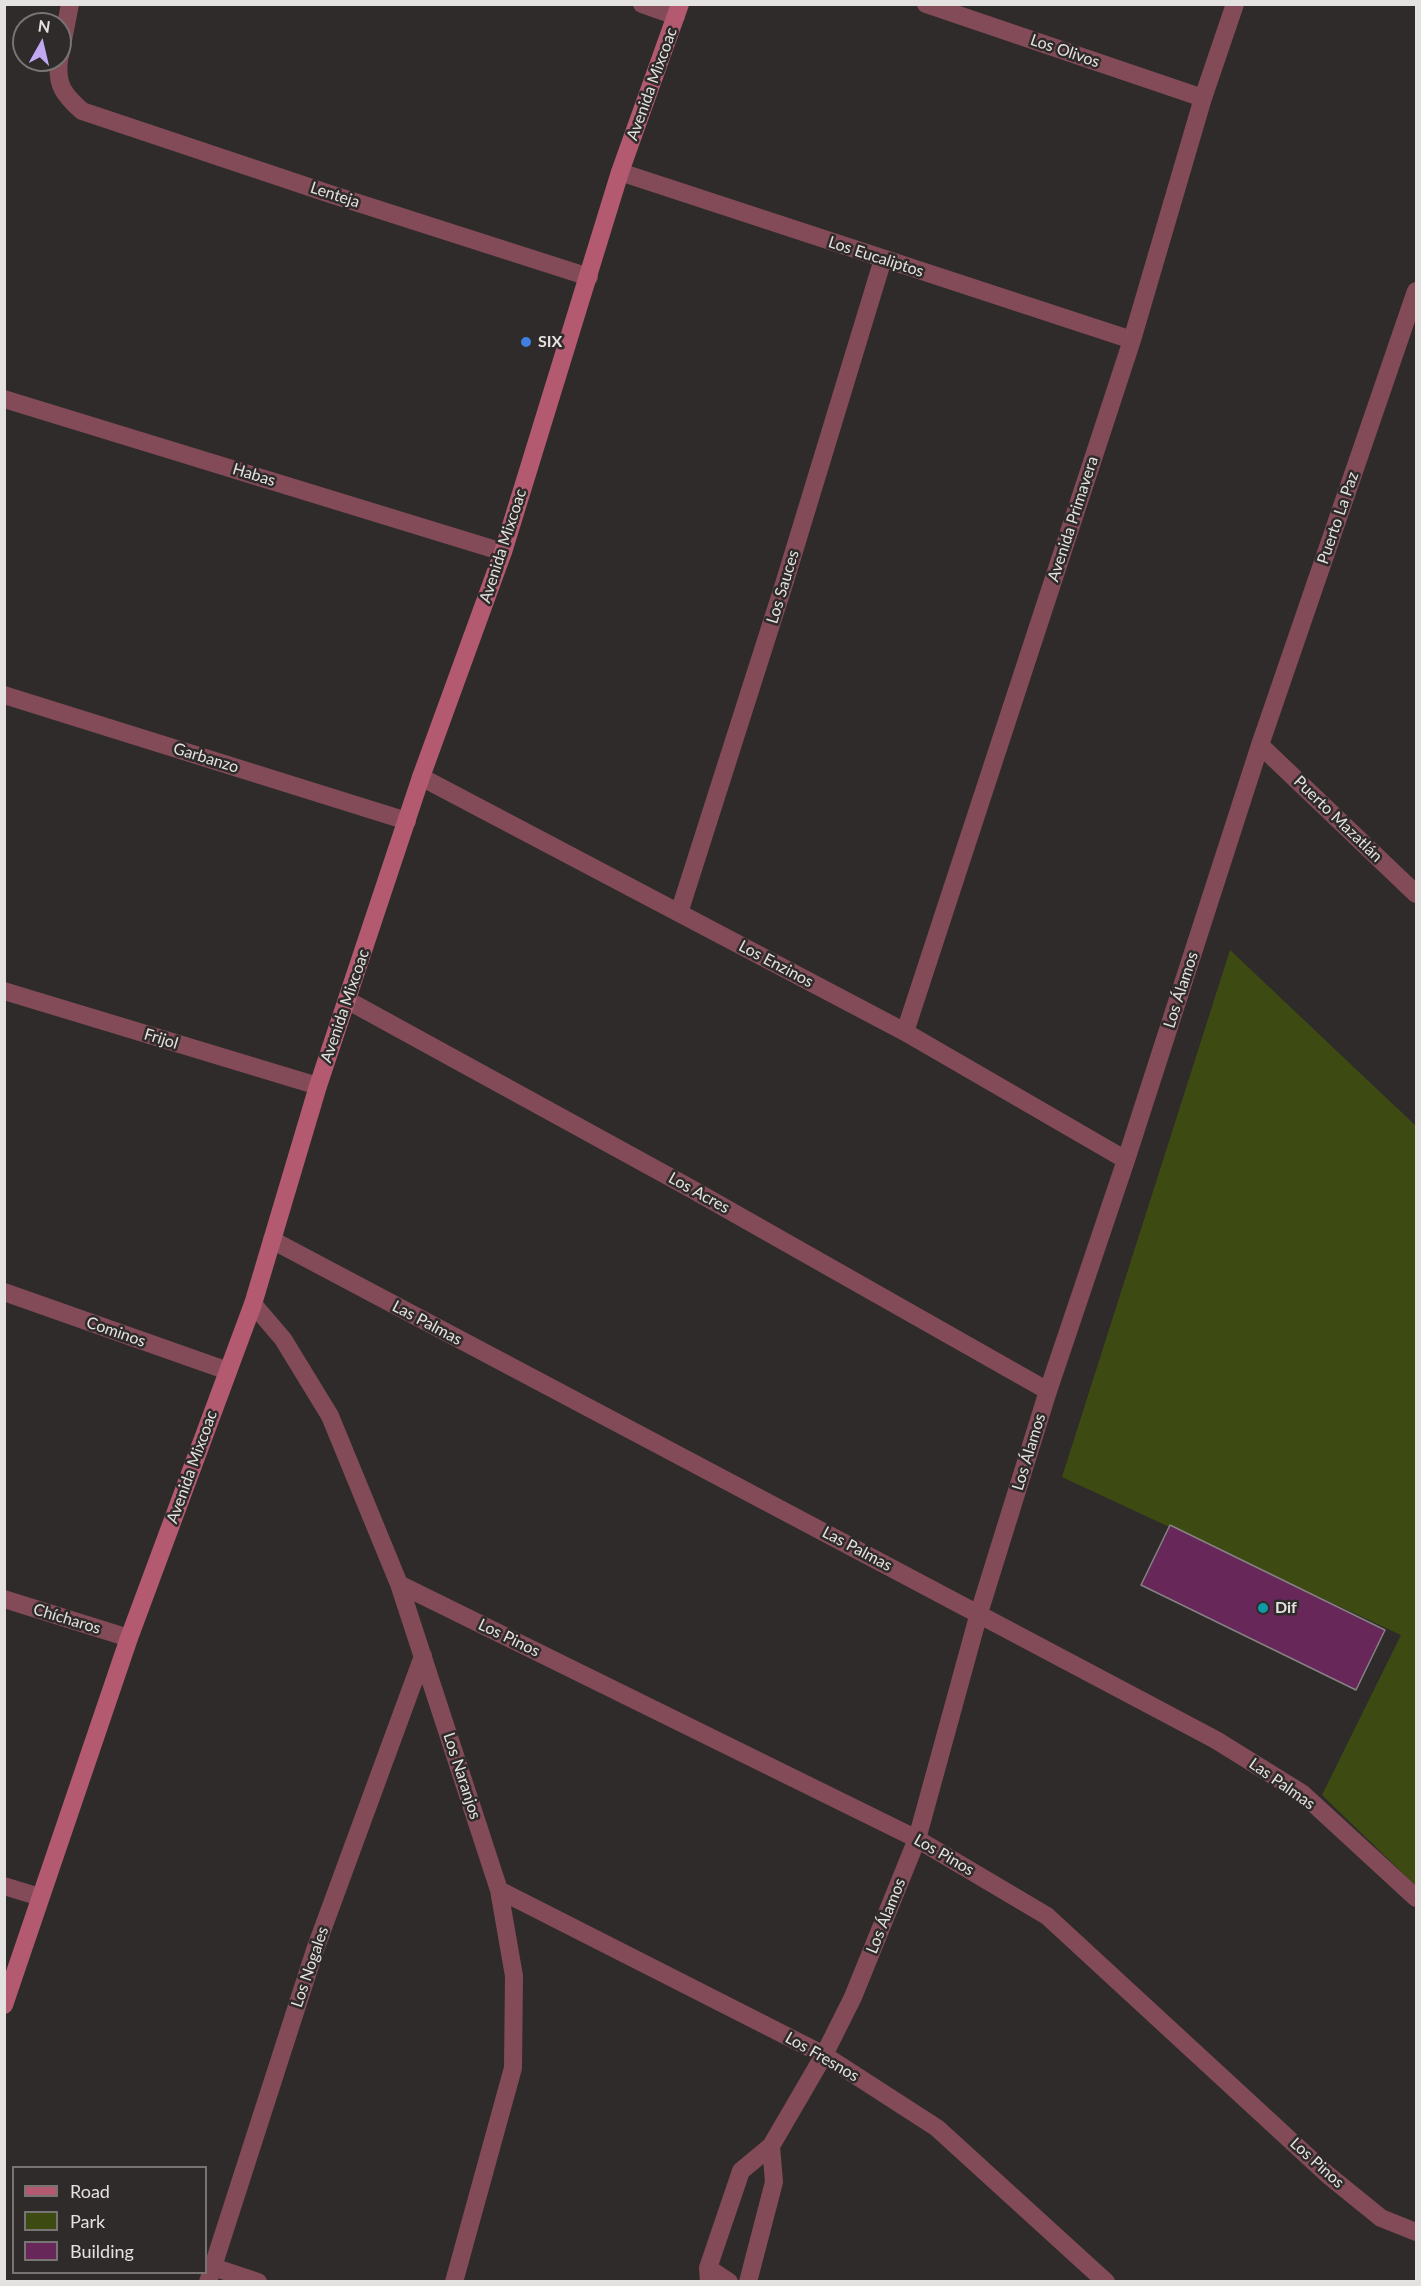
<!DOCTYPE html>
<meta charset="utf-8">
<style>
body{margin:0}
#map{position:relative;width:1421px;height:2286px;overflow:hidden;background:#2f2b2a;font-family:Lato,sans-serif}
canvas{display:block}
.frame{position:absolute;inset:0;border:6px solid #e4e2e1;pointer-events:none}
.legend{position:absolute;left:12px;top:2166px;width:195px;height:108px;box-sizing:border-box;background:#2f2b2a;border:2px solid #777473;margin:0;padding:8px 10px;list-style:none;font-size:18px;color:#e4e2e1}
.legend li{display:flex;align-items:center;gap:12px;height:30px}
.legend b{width:30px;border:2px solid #777473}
.north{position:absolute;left:12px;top:12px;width:60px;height:60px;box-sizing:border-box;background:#2f2b2a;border:2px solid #777473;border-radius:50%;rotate:8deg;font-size:16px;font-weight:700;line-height:24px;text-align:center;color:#e4e2e1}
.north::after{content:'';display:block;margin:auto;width:21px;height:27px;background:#c1a8f3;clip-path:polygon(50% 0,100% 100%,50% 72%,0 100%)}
</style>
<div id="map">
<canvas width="1421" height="2286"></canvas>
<div class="frame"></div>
<ul class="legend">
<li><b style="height:8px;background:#b35a70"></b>Road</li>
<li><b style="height:16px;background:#3d4b13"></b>Park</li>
<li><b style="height:16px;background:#682759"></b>Building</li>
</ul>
<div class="north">N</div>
</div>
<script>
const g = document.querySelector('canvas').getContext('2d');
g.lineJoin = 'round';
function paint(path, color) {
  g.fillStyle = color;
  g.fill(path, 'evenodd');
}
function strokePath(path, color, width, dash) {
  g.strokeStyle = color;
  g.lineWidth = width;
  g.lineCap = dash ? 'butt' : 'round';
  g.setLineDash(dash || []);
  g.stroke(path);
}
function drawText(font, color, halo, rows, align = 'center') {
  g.font = font + ' Lato,sans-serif';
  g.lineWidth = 5;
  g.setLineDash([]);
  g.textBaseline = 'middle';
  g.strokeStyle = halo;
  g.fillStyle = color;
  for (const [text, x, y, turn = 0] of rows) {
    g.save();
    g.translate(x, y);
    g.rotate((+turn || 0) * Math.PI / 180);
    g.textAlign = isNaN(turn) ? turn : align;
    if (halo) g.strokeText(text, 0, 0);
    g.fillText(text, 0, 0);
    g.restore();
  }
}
const green = new Path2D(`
 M1230,950l186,176v760l-94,-91 79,-160 -339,-158z`);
const building = new Path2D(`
 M1170,1525l215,105 -29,60 -215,-105z`);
const street = new Path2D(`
 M642,4l34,12
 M926,4l277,94
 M60,56l10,-52
 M59,60c-3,25 5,35 23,51l245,82 262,84
 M620,172l512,168
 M4,399l499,153
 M4,695l403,126
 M1260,745l156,149
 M421,777l484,255 221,128
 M679,913l105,-329 99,-325
 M4,991l314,95
 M347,1000l341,187 360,204
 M905,1032l227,-692 71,-242 32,-94
 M272,1240l944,500 87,54 113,104
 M4,1292l224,79
 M253,1304l30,35 47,77 69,168 100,306 15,86 -1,92 -59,214
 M399,1584l518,255 130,77 281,259 53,43 35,14
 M4,1599l125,39
 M4,1886l36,11
 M499,1890l325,165 113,73 169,154
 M213,2267l45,15
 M708,2268l21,14
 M208,2282l108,-335 107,-291
 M709,2282l-1,-14 33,-97 30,-25 53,-91 29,-58 64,-158 62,-226 69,-222 78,-231 134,-415 156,-454
 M748,2282l26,-100 -3,-36`);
const secondary = new Path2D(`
 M4,2005l125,-367 124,-334 65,-218 103,-309 82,-225 117,-380 60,-168`);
const markers = [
 [526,342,6,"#3f7fe0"],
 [1263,1608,6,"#0f9aa8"]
];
const streetNames = [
 ["Los Olivos",1065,51,19],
 ["Avenida Mixcoac",652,84,-70],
 ["Lenteja",335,195,18],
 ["Los Eucaliptos",876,257,18],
 ["Habas",254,475,17],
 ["Puerto La Paz",1338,518,-71],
 ["Avenida Primavera",1073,519,-72],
 ["Avenida Mixcoac",503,546,-72],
 ["Los Sauces",783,587,-73],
 ["Garbanzo",206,758,17],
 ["Puerto Mazatlán",1338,819,44],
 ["Los Enzinos",776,964,28],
 ["Los Álamos",1181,990,-72],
 ["Avenida Mixcoac",345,1006,-71],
 ["Frijol",161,1039,17],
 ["Los Acres",699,1193,29],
 ["Las Palmas",427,1323,28],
 ["Cominos",116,1332,19],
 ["Los Álamos",1029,1452,-73],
 ["Avenida Mixcoac",192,1467,-70],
 ["Las Palmas",857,1549,28],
 ["Chícharos",67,1619,17],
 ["Los Pinos",509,1638,26],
 ["Los Naranjos",462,1776,72],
 ["Las Palmas",1282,1784,35],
 ["Los Pinos",944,1855,30],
 ["Los Álamos",886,1916,-68],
 ["Los Nogales",310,1967,-71],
 ["Los Fresnos",822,2057,30],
 ["Los Pinos",1317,2163,42]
];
const poiNames = [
 ["SIX",538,342],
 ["Dif",1275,1608]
];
paint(green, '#3d4b13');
paint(building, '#682759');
strokePath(building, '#858284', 1.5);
strokePath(street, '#834b58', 18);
strokePath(secondary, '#b35a70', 18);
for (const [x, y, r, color] of markers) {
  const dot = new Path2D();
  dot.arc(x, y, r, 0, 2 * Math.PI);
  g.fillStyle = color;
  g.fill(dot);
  strokePath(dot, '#2f2b2a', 2);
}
drawText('16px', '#e4e2e1', '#2f2b2a', streetNames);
drawText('bold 16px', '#e4e2e1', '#2f2b2a', poiNames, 'left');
</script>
